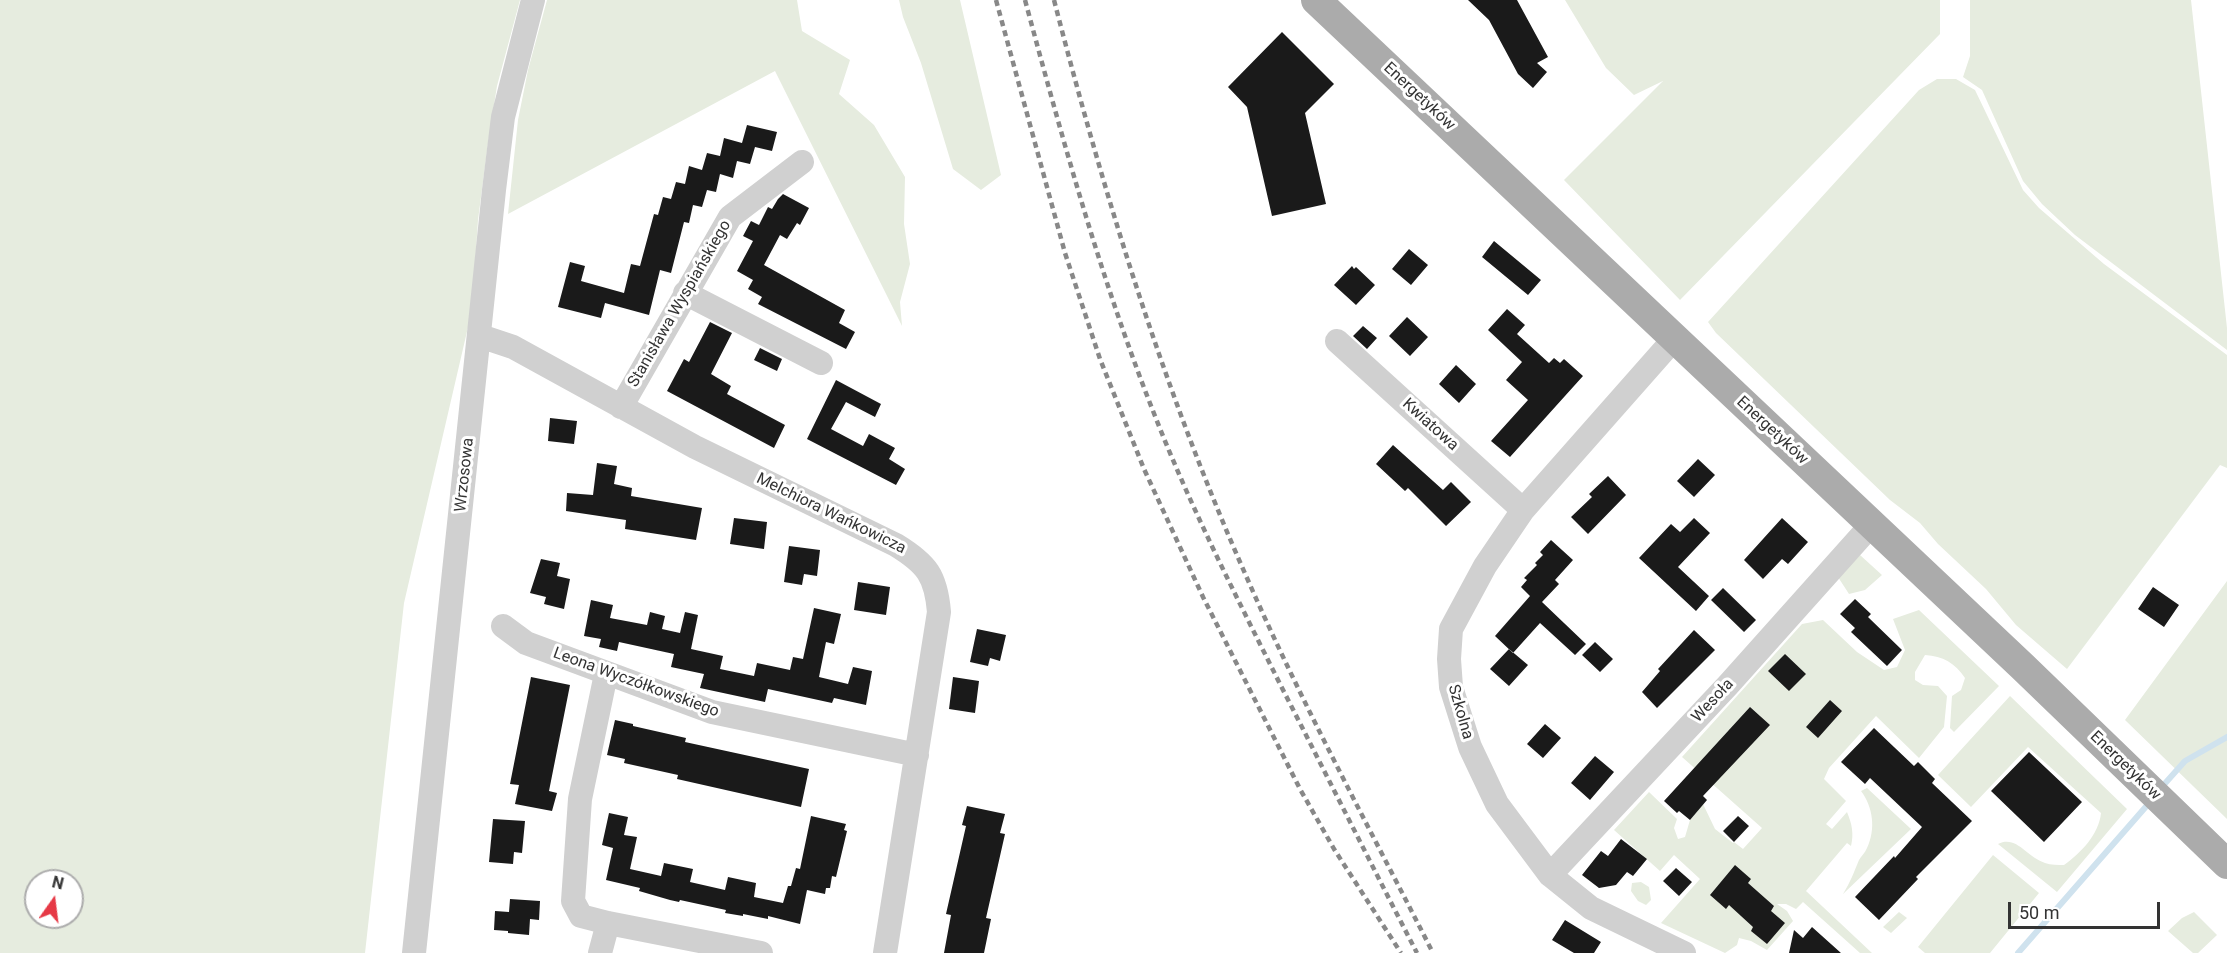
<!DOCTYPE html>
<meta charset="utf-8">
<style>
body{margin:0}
#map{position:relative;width:2227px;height:953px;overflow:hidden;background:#fff;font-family:Roboto,sans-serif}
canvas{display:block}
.north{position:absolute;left:24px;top:869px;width:60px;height:60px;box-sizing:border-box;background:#fff;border:2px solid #adadad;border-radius:50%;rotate:14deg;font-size:16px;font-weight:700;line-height:24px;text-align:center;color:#333}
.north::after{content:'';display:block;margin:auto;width:21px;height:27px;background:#e63946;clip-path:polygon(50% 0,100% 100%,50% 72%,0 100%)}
.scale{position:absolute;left:2008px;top:902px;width:152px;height:27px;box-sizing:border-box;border:3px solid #333;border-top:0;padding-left:8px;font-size:18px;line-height:21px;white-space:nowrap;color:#333;-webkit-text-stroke:4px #fff;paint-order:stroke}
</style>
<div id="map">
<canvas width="2227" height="953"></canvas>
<div class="north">N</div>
<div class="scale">50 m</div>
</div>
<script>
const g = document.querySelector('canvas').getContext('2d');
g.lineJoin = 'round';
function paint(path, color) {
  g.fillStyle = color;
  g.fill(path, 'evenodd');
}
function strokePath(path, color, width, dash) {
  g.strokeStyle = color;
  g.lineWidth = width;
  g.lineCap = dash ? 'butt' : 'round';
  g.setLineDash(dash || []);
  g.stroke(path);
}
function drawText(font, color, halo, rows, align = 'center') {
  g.font = font + ' Roboto,sans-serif';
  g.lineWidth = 6;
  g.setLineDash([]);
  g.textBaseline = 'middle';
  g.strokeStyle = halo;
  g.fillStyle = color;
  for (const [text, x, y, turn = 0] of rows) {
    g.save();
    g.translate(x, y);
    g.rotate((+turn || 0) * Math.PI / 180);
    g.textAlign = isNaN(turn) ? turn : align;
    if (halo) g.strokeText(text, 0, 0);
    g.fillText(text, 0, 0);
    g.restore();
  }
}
const green = new Path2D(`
 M0,0h520l-23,86 -9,57 -10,77 -6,90 -68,293 -39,350h-365zM36,881h36v36h-36z
 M547,0h250l5,31 48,29 -11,34 35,31 31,52 -1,47 6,40 -10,38 2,24 -127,-255 -267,143 10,-94 10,-50z
 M899,0h61l41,175 -20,15 -28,-21 -32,-106 -18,-46z
 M1565,0h375v34l-260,266 -116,-120 99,-99 -29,14 -28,-27z
 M1970,0h221l36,328v22l-152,-115 -33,-31 -19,-23 -41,-91 -19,-13 7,-21z
 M1937,79h19l19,11 48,100 16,18 65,56 123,91v113l-7,-3 -153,204 -51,-44 -30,-36 -48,-45 -18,-21 -30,-23 -174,-167 -8,-11 211,-232z
 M1860,555l22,20 -17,15 -16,4 -11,-17z
 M2227,581v238l-102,-99z
 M1919,610l80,76 -45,46 -4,-4 2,-32 9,-6 4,-12c-10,-15 -22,-22 -40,-23l-10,17v8l8,5 15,1 9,10 -3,31 -25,31 -43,-42 -47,52 -5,11 22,22 -20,23 6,5 15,-17c5,12 7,22 4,34l-4,-3 -41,48 66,62h-12l-57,-51 -7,7 -10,-5h-9l10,7 6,10 -26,29 -16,-9 -12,-3 -2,7 -12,8 -64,-30 39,-44 -26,-24 -14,16 -46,-41 35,-38 28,27 -3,9 4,11 7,-2 5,-17 13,-16 12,25 18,14 1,-1 9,7 19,-21 -80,-71 120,-133 21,-4 34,32 27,18 13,-3 8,-17 -12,-31z
 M2010,696l117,113 -70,83 -59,-48c19,-9 28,13 47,19 6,2 13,2 19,2 17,-12 35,-31 37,-52l-73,-66 -57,60 -33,-32z
 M1867,788l44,41 -68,65c7,-11 11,-22 16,-34 2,-4 6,-7 8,-12 9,-19 6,-41 -6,-57z
 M1993,855l46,38 -49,60h-65l-7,-6z
 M1641,882l8,5 2,13 -5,5 -8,-4 -7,-10 1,-8z
 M1899,912l8,6 -16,15 -8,-6z
 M2194,912l23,23 -19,18h-5l-25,-22 14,-13z`);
const stream = new Path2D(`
 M2160,789l25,-28 42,-24
 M2018,953l132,-151`);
const building = new Path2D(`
 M1468,0h49l31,57 -11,6 10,9 -14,16 -15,-14 -29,-54z
 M1282,32l52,52 -29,29 21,91 -54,12 -25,-109 -19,-20z
 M747,125l30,7 -5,19 -17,-4 -5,17 -13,-3 -4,17 -13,-4 -4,18 -9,-2 -5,17 -9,-2 -4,18 -5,-1 -13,51 -11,-3 -11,45 -44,-12 -4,15 -43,-11 12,-45 15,4 -4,15 43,12 7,-29 9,2 14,-52 4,1 5,-18 8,2 5,-17 9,2 4,-18 13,4 5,-17 13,3 4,-18 18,5z
 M783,194l26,14 -9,17 -3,-2 -10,16 -7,-4 -16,30 81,45 -6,13 16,9 -9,17 -88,-45 4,-7 -14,-8 5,-9 -16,-9 16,-30 -10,-5 8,-15 8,4 9,-18 4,2 6,-10z
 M1494,241l47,39 -13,15 -46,-38z
 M1409,249l19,16 -17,20 -19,-16z
 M1352,266l2,3 2,-2 19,18 -19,20 -22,-20z
 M1507,309l18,16 -8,9 32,29 5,-5 6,5 4,-4 19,17 -73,81 -19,-16 37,-41 -22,-20 16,-18 -34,-32z
 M1407,317l21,20 -18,19 -21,-20z
 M710,322l22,11 -21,41 20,12 -4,8 58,31 -11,23 -107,-57 17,-32 5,3z
 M1363,326l14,12 -10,11 -14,-13z
 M760,348l22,11 -5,12 -23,-11z
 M1456,365l20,19 -17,19 -20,-19z
 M836,380l45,24 -6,13 -29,-15 -15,27 32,17 6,-12 26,14 -6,11 16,10 -9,16 -89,-46z
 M550,418l27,3 -3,23 -26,-3z
 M1393,445l50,45 8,-8 20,20 -25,24 -38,-38 -3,3 -29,-27z
 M1698,459l17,16 -21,22 -17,-16z
 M597,463l20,3 -3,18 18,4 -1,8 71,12 -6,32 -71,-11 1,-9 -60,-9 1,-18 26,2z
 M1608,476l18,19 -38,39 -17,-17 21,-20 -3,-3z
 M734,518l33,4 -3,27 -34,-5z
 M1694,518l16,15 -32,34 31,29 -13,15 -57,-53 32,-34 9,8z
 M1782,518l26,24 -20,22 -6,-5 -19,20 -19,-19z
 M1551,540l22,20 -18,20 4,4 -17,18 44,42 -11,11 -35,-32 -27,30 -18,-17 35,-40 -9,-9 6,-7 -3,-2 13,-13 -2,-2 8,-8 -3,-3z
 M789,546l31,4 -3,26 -13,-2 -2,11 -18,-3z
 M541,559l19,4 -3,13 13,3 -6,30 -20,-5 2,-7 -16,-4z
 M858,582l32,5 -4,28 -32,-5z
 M2153,587l26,18 -15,22 -26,-18z
 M1723,588l33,32 -12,12 -33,-32z
 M1855,599l16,15 -3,3 34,33 -15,16 -36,-34 4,-4 -15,-14z
 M591,600l22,5 -3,13 37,7 3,-13 15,4 -3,13 18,4 5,-21 13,3 -7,34 32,7 -3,13 34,7 3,-13 33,7 3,-13 10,2 11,-51 27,6 -7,30 -8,-2 -7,35 29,7 5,-17 19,4 -6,34 -32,-7 -2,5 -64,-14 -3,13 -65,-14 4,-14 -33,-7 3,-13 -55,-12 -2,9 -18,-4 2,-8 -17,-3z
 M977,629l29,6 -6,26 -10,-3 -2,8 -18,-4z
 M1694,630l21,20 -58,58 -15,-16 18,-21 -2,-2z
 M1595,642l18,17 -13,13 -18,-17z
 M1509,649l19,16 -19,21 -19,-17z
 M1785,654l21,20 -17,17 -21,-20z
 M531,677l39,8 -21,106 8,2 -5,18 -37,-7 4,-19 -9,-1z
 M953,677l26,4 -4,32 -26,-4z
 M1830,700l12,11 -24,27 -12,-11z
 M1750,707l20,18 -67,71 4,4 -17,20 -11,-9 -2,2 -13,-12z
 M615,720l18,4v2l53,12 -1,4 124,27 -8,38 -124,-28 1,-4 -54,-12 1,-4 -18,-4z
 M1545,724l16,14 -18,20 -16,-14z
 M1874,728l40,38 4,-4 17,17 -3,4 40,38 -56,56 2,2 -39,41 -24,-23 39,-41 1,2 27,-31 -52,-49 -5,6 -24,-22z
 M2029,752l53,50 -38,40 -53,-51z
 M1595,756l19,16 -24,28 -19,-17z
 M967,806l38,8 -5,19 5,1 -19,84 5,1 -7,34h-40l7,-38 -5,-1 20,-88 -4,-1z
 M609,813l19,4 -4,18 13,2 -7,32 31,7 3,-13 29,6 -3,13 35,8 3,-13 28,6 -2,14 29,6 5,-17h3l5,-18 4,1 11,-53 35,8 -2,6 3,1 -11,46 -4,-1 -2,12h-4l-1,6 -18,-4 -7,34 -32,-8v3l-25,-5v2l-18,-3 1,-3 -46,-10 -1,2 -9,-2 -31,-9 1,-3 -34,-8 7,-32 -11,-3z
 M1738,816l11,10 -15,16 -11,-11z
 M493,819l32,2 -3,32 -8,-1 -1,12 -24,-2z
 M1621,839l26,20 -14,17 -6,-4 -11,13 -17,3 -17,-13 19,-24 7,5z
 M1735,865l16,14 -3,4 26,23 -3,5 14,12 -18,21 -16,-13 2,-4 -24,-22 -3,4 -16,-14z
 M1676,868l16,14 -13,14 -16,-15z
 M510,899l30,2 -1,19 -9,-1 -1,16 -21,-2v-2l-14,-1 1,-19 14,1z
 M1565,920l36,22 -7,11h-20l-22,-13z
 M1812,927l29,26h-52l5,-23 9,8z`);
const minor = new Path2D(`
 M685,293l136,70
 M480,336l33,11 182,100 201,98c31,19 40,31 43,67l-54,341
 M1674,339l-151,171 -38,56 -34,63 -2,30 2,28 19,60 27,57 53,71 41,33 93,45
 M1337,341l186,169
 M621,407l109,-190 72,-55
 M503,626l23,17 186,69 205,43
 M606,674l-26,125 -7,102 8,15 27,7 153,30
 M1550,875l178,-190 144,-161
 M414,953l80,-763 9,-73 30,-117
 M600,953l8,-30`);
const major = new Path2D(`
 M1316,0l707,667 204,197`);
const rail = new Path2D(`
 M996,0l69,253 35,106 44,110 59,128 97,192 34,60 67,104
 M1025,0c38,141 76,280 130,416 36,92 81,180 125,268 46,90 91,180 137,269
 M1054,0c51,198 110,391 193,578 56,128 123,251 186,375`);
const streetNames = [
 ["Energetyków",1419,97,43],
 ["Stanisława Wyspiańskiego",680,304,-60],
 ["Kwiatowa",1430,425,42],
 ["Energetyków",1772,431,43],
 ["Wrzosowa",465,475,-84],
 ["Melchiora Wańkowicza",831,514,26],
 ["Leona Wyczółkowskiego",636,683,20],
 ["Wesoła",1713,701,-47],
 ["Szkolna",1460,712,74],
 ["Energetyków",2125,766,44]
];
paint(green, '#e6ecdf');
strokePath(stream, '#cfe2ee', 6);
paint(building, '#1a1a1a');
strokePath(minor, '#d0d0d0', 24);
strokePath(major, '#ababab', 30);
strokePath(rail, '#888', 4.5, [6, 4.5]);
drawText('16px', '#333', '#fff', streetNames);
</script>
